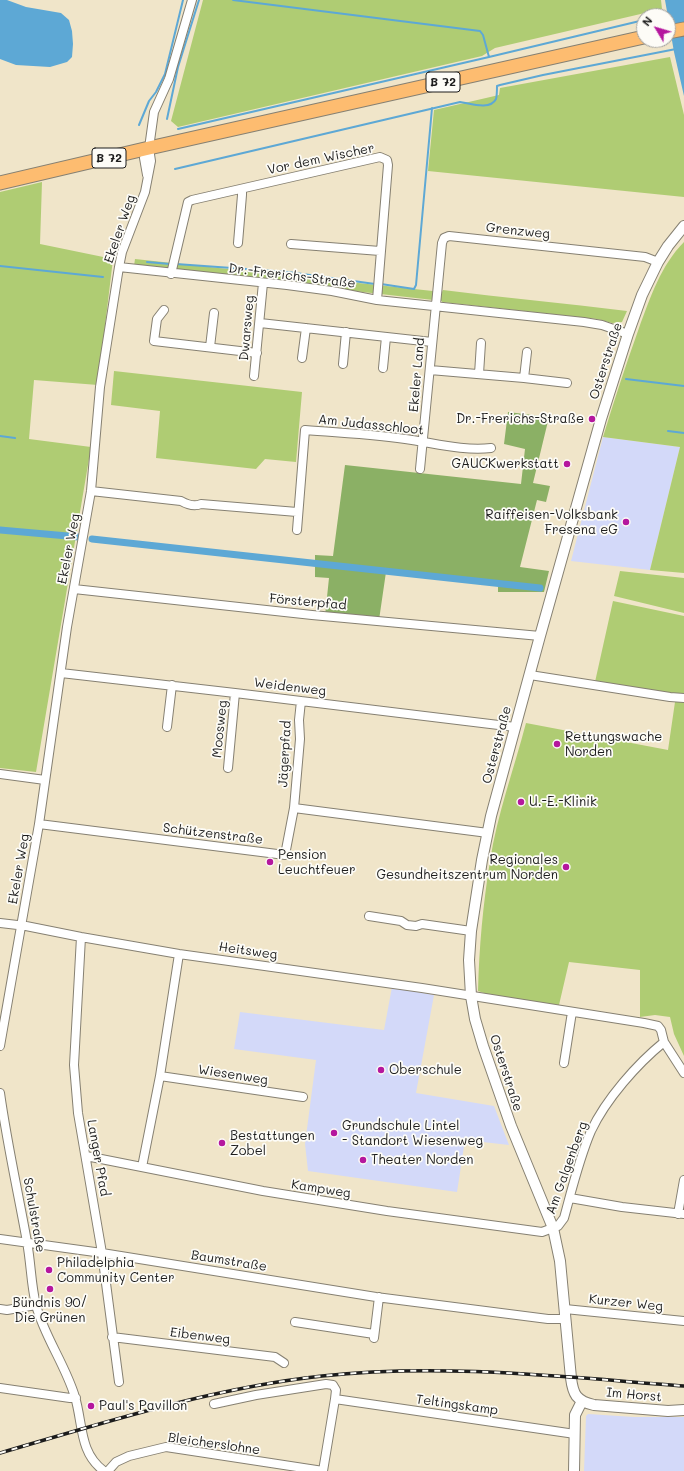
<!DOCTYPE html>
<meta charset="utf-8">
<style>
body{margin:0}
#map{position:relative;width:684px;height:1471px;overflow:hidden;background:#f0e5c9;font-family:Mali,sans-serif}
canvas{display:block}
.north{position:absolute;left:636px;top:8px;width:40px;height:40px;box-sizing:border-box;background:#fdfcf7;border:1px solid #a3a29f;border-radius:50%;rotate:308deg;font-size:11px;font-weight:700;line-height:16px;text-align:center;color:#1c1c1c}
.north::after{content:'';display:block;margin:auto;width:14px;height:18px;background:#b5179e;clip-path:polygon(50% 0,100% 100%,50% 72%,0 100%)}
</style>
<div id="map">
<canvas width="684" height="1471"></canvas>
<div class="north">N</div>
</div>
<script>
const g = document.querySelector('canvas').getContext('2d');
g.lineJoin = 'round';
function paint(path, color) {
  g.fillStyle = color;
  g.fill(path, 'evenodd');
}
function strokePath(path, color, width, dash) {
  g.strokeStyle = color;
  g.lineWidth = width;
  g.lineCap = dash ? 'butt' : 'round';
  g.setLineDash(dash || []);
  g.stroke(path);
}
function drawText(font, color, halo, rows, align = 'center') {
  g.font = font + ' Mali,sans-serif';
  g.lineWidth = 3.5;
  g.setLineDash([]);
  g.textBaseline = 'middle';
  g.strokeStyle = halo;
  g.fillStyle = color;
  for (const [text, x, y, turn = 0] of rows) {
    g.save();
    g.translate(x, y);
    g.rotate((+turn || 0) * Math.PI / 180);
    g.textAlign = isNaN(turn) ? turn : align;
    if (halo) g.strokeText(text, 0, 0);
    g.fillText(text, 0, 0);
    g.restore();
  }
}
const built = new Path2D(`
 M603,437l77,10 -30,123 -79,-9z
 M392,987l42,8 -18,98 78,13 15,39 -44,-5 -8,52 -149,-21 -3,-27 11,-84 -82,-11 6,-37 144,18z
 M588,1414l46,3h50v54h-100l2,-55z`);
const green = new Path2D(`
 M203,0h458l1,9 -167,39 -13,8 -304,71 -7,-6z
 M670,57l14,58v82l-256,-26 6,-61 65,-15 1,-7z
 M42,182l-2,62 73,15 -15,126 -64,-5 -5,59 62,8 -55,325 -36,-4v-576z
 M684,242v331l-34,-3 30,-123 -77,-10c11,-36 23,-73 36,-109 11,-30 22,-63 45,-86z
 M135,259l307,33 1,-2c61,8 122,13 184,21l-5,11 -10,1 -15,-4 -155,-17v-1l-308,-35z
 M114,371l188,21 -6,70 -31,-3 -9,10 -100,-11 4,-47 -49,-6z
 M620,571l64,7v35l-70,-17z
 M613,601l71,15v440l-10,-22 -4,-17 -15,-2 -15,2v-47l-71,-8 -10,43 -66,-9 -15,-5c1,-43 5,-87 12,-130 7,-46 24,-92 36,-138l142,27 7,-48 -80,-20z`);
const forest = new Path2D(`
 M508,412l41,5 -16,66 17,3 -4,16 -9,-2 -17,67 29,4 -5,21h-46v-10l-112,-10 -7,48 -54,-4 4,-38 -14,-1v-22l18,1 12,-91 176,19 4,-35 -21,-5z`);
const water = new Path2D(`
 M0,0h7l19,7 35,6 8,7 3,11 1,13 -1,13 -5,5 -17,5 -34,-2 -16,-6z
 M665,0h19v96l-10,-44z`);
const stream = new Path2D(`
 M233,0l247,31 3,4 6,22 155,-37
 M660,16l10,-3
 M167,119l11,-52 21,-67
 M139,125l10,-24 7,-9 9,-18 18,-74
 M178,129l311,-72
 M175,169l285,-67c9,1 30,9 36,-3 1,-4 1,-9 1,-13l3,-1 43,-10 133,-26
 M147,262l23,2
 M176,264l112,8 87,12
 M0,266l103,11
 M381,284l33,5 2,-4 16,-177
 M626,379l58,7
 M668,431l16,2
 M0,436l15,2`);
const canal = new Path2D(`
 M0,530l79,7
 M92,539l448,49`);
const minor = new Path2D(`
 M147,175l-3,-17 5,-10 5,-36 15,-33 23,-79
 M238,243l4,-48v-6
 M291,244l89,7
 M119,267l168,18 45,6 45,9 207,22 18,3 26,9
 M171,274l17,-72 4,-2 188,-43 7,3 1,5 -11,135
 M164,310l-7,9 -3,22 103,12
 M260,323l172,19
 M210,347l4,-34
 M302,358l4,-30
 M343,364l3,-32
 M383,368l3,-31
 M430,370l94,8 43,5
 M479,374l2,-31
 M254,376l9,-93
 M524,378l3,-26
 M420,469l22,-226 2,-5 5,-2 196,21 13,5
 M91,491l90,10c7,4 13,6 20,3l96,8
 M297,530l8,-100c36,3 72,4 107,10 26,4 53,11 79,8
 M74,589l238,26 228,21
 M61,673l174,20 280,34
 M530,675l140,22 14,1
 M167,727l5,-42
 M228,768l7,-75
 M0,774l45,6
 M294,808l6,-69 -1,-19 2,-19
 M39,824l246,31 9,-47 194,25
 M369,916l32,5 6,4 9,1 6,-2 49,7
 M0,923l26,3 55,11 98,17 243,34 222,35 14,3 3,4 3,12 20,31
 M81,937l-7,128 4,48 24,140 17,129
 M0,1046l39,-222 28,-197 24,-136 9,-104 19,-120 3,-15 23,-60 6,-31 -2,-13
 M564,1063l8,-51
 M160,1076l143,21
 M0,1093c7,50 18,99 27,149 4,21 4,43 9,63 8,31 30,61 39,92 8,26 4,56 29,74
 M86,1156l177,35 124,20 155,21 16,-6 6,-8c8,-29 15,-59 27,-87 15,-32 46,-67 73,-89
 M142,1167l18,-91 19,-122
 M570,1198l52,9 62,7
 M678,1214l6,-34
 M0,1239l102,14 274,44 172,22h18
 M0,1309l7,1 29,-5
 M565,1309l119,12
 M295,1322l79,12
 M112,1337l163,20 9,6
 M374,1338l5,-41
 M0,1388l70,10h6
 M214,1404l42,-9 70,-11 7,1 3,5 -1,9 240,35
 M108,1471l8,-9 13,-6 37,-9 157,24
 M323,1471l12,-72`);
const tertiary = new Path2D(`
 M684,226l-16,20 -10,16 -16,33 -14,39 -27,85 -61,217 -49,180 -9,44 -11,71 -2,29 2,36 4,23 8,27 28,80 42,102 7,33 11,117c2,16 5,23 23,27l74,6 16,-1
 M574,1471l1,-56 7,-14`);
const primary = new Path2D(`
 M668,32l16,-3
 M0,183l149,-35 495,-111`);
const rail = new Path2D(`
 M0,1453c106,-31 212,-65 322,-77 120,-13 242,1 362,10`);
const markers = [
 [592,419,4,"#b5179e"],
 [567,464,4,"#b5179e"],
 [626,522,4,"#b5179e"],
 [557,744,4,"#b5179e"],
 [521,802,4,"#b5179e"],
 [270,862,4,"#b5179e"],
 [566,867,4,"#b5179e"],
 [381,1070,4,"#b5179e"],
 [334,1133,4,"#b5179e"],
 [222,1143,4,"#b5179e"],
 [363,1160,4,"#b5179e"],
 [49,1270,4,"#b5179e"],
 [50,1289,4,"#b5179e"],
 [91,1406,4,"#b5179e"]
];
const shields = [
 [443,82,34],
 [109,158,34]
];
const shieldNames = [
 ["B 72",443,82],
 ["B 72",109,158]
];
const streetNames = [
 ["Vor dem Wischer",321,159,-12],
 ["Ekeler Weg",120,229,-71],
 ["Grenzweg",518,231,6],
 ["Dr.-Frerichs-Straße",292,276,7],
 ["Dwarsweg",247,328,-85],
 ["Osterstraße",606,361,-72],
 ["Ekeler Land",417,375,-85],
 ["Am Judasschloot",371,425,6],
 ["Ekeler Weg",69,549,-79],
 ["Försterpfad",308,602,5],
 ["Weidenweg",290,687,7],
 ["Moosweg",220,729,-84],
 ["Osterstraße",497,745,-75],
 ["Jägerpfad",285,754,-87],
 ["Schützenstraße",213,834,7],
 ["Ekeler Weg",19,869,-80],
 ["Heitsweg",248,951,8],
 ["Osterstraße",506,1073,72],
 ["Wiesenweg",233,1075,9],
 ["Langer Pfad",98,1158,80],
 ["Am Galgenberg",567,1168,-70],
 ["Kampweg",321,1189,9],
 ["Schulstraße",34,1215,80],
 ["Baumstraße",229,1261,9],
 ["Kurzer Weg",626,1303,6],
 ["Eibenweg",200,1336,7],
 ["Im Horst",634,1395,5],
 ["Teltingskamp",457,1405,8],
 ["Bleicherslohne",214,1444,8]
];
const poiNames = [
 ["Dr.-Frerichs-Straße",584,419,"right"],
 ["GAUCKwerkstatt",559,464,"right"],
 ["Raiffeisen-Volksbank",618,515,"right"],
 ["Fresena eG",618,530,"right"],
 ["Rettungswache",565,737],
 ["Norden",565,752],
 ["U.-E.-Klinik",529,802],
 ["Pension",278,855],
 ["Leuchtfeuer",278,870],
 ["Regionales",558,860,"right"],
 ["Gesundheitszentrum Norden",558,875,"right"],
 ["Oberschule",389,1070],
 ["Grundschule Lintel",342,1126],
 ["- Standort Wiesenweg",342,1141],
 ["Bestattungen",230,1136],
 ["Zobel",230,1151],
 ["Theater Norden",371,1160],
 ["Philadelphia",57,1263],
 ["Community Center",57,1278],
 ["Bündnis 90/",50,1303,"center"],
 ["Die Grünen",50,1318,"center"],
 ["Paul's Pavillon",99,1406]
];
paint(built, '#d3d9f9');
paint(green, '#afcc73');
paint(forest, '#8bb065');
paint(water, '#5da8d5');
strokePath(stream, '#5da8d5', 2);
strokePath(canal, '#5da8d5', 7);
strokePath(minor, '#868072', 10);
strokePath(tertiary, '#868072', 12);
strokePath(primary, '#868072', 15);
strokePath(minor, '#fff', 8);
strokePath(tertiary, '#fff', 10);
strokePath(primary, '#fdbc70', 13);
strokePath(rail, '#1c1c1c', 3.5);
strokePath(rail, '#fdfcf7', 2, [6]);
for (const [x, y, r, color] of markers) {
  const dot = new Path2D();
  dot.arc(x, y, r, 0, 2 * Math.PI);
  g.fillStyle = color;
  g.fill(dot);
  strokePath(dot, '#fdfcf7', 1.5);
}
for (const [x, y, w] of shields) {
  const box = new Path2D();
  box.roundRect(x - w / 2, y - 10, w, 20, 3);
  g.fillStyle = '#fdfcf7';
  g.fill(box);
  strokePath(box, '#1c1c1c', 1);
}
drawText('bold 12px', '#1c1c1c', null, shieldNames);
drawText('13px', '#1c1c1c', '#fdfcf7', streetNames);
drawText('13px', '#1c1c1c', '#fdfcf7', poiNames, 'left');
</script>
